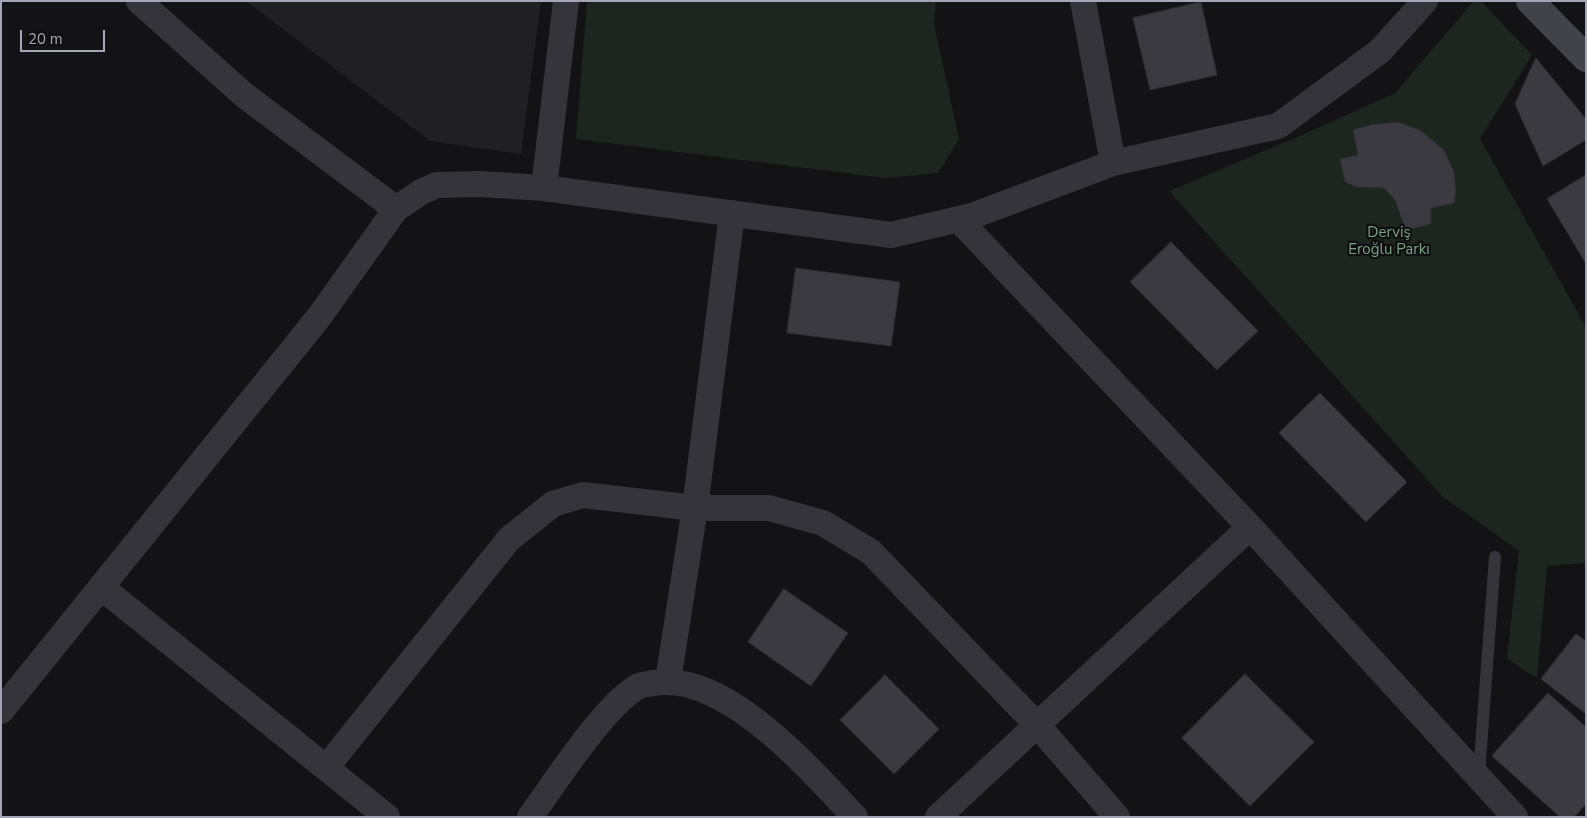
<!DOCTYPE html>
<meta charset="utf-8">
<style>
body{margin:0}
#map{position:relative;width:1587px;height:818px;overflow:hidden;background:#131315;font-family:"Nunito Sans",sans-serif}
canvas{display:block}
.frame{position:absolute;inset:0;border:2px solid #a4a5b6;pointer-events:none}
.scale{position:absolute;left:20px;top:30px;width:85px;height:22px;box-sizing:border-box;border:2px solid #a4a5b6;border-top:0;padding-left:6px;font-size:15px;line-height:18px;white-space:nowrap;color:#a4a5b6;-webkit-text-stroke:4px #0e0e10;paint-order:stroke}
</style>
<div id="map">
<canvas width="1587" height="818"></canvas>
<div class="frame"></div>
<div class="scale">20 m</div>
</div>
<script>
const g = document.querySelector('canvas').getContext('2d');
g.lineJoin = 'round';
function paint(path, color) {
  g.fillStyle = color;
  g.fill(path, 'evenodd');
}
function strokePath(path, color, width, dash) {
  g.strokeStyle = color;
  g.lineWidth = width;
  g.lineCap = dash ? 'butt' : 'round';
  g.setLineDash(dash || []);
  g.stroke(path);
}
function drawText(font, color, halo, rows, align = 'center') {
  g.font = font + ' "Nunito Sans",sans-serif';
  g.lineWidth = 4.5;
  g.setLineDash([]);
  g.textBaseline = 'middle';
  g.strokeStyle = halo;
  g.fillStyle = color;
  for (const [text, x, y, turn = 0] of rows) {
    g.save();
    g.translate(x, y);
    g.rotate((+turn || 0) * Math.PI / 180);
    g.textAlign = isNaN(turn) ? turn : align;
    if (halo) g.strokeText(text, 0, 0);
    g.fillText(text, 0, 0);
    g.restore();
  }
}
const built = new Path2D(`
 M246,1h295l-20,153 -91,-13z`);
const green = new Path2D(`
 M587,1h349l-2,23 25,115 -21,34 -53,5 -309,-39z
 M1474,1h7l51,54 -52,84 106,188v236l-39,3 -10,112 -30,-19 12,-108 -76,-54 -274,-306 131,-55 95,-43z`);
const building = new Path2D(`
 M1201,2l16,73 -67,15 -17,-72z
 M1536,58l50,61v21l-43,26 -28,-62z
 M1398,122l22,8 24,20 10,22 2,19 -2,12 -23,5v16l-25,6 -11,-30 -11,-12 -28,-1 -11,-5 -5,-23 18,-4 -5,-25 17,-5z
 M1586,175v87h-1l-38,-63z
 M1171,242l87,89 -41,39 -87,-88z
 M796,268l104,14 -9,64 -104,-13z
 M1320,393l87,89 -41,40 -87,-89z
 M784,589l64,44 -37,53 -63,-44z
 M1576,634l10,7v73l-45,-35z
 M1245,674l69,68 -64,64 -68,-68z
 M885,675l54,54 -45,45 -54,-54z
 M1548,693l38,34v77l-12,13h-14l-68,-61z`);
const lane = new Path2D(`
 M1479,774l16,-217`);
const street = new Path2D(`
 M139,1l105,94 152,114
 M1083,1l30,162
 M544,188l22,-187
 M958,219l292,308 265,290
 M101,587l286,230
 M668,681l27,-173 37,-295
 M1,711l318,-394 77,-108 25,-17 16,-7 43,-1 64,4 347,47 81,-19 141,-53 165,-37 102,-75 45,-50
 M326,768l183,-229 44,-35 30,-9 112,13h74l54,15 48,29 167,174 79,91
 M530,817c25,-34 75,-113 109,-131 4,-2 10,-2 15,-3 71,-12 156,86 201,134
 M938,817l312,-290`);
const secondary = new Path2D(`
 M1530,1l56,57`);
const parkNames = [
 ["Derviş",1389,233],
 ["Eroğlu Parkı",1389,250]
];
paint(built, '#201f22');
paint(green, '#1d251f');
paint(building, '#3b3a40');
strokePath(building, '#2e2d31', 1);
strokePath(lane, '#34343a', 12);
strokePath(street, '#34343a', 26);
strokePath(secondary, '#42424a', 28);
drawText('15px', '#7aa285', '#0e0e10', parkNames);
</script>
